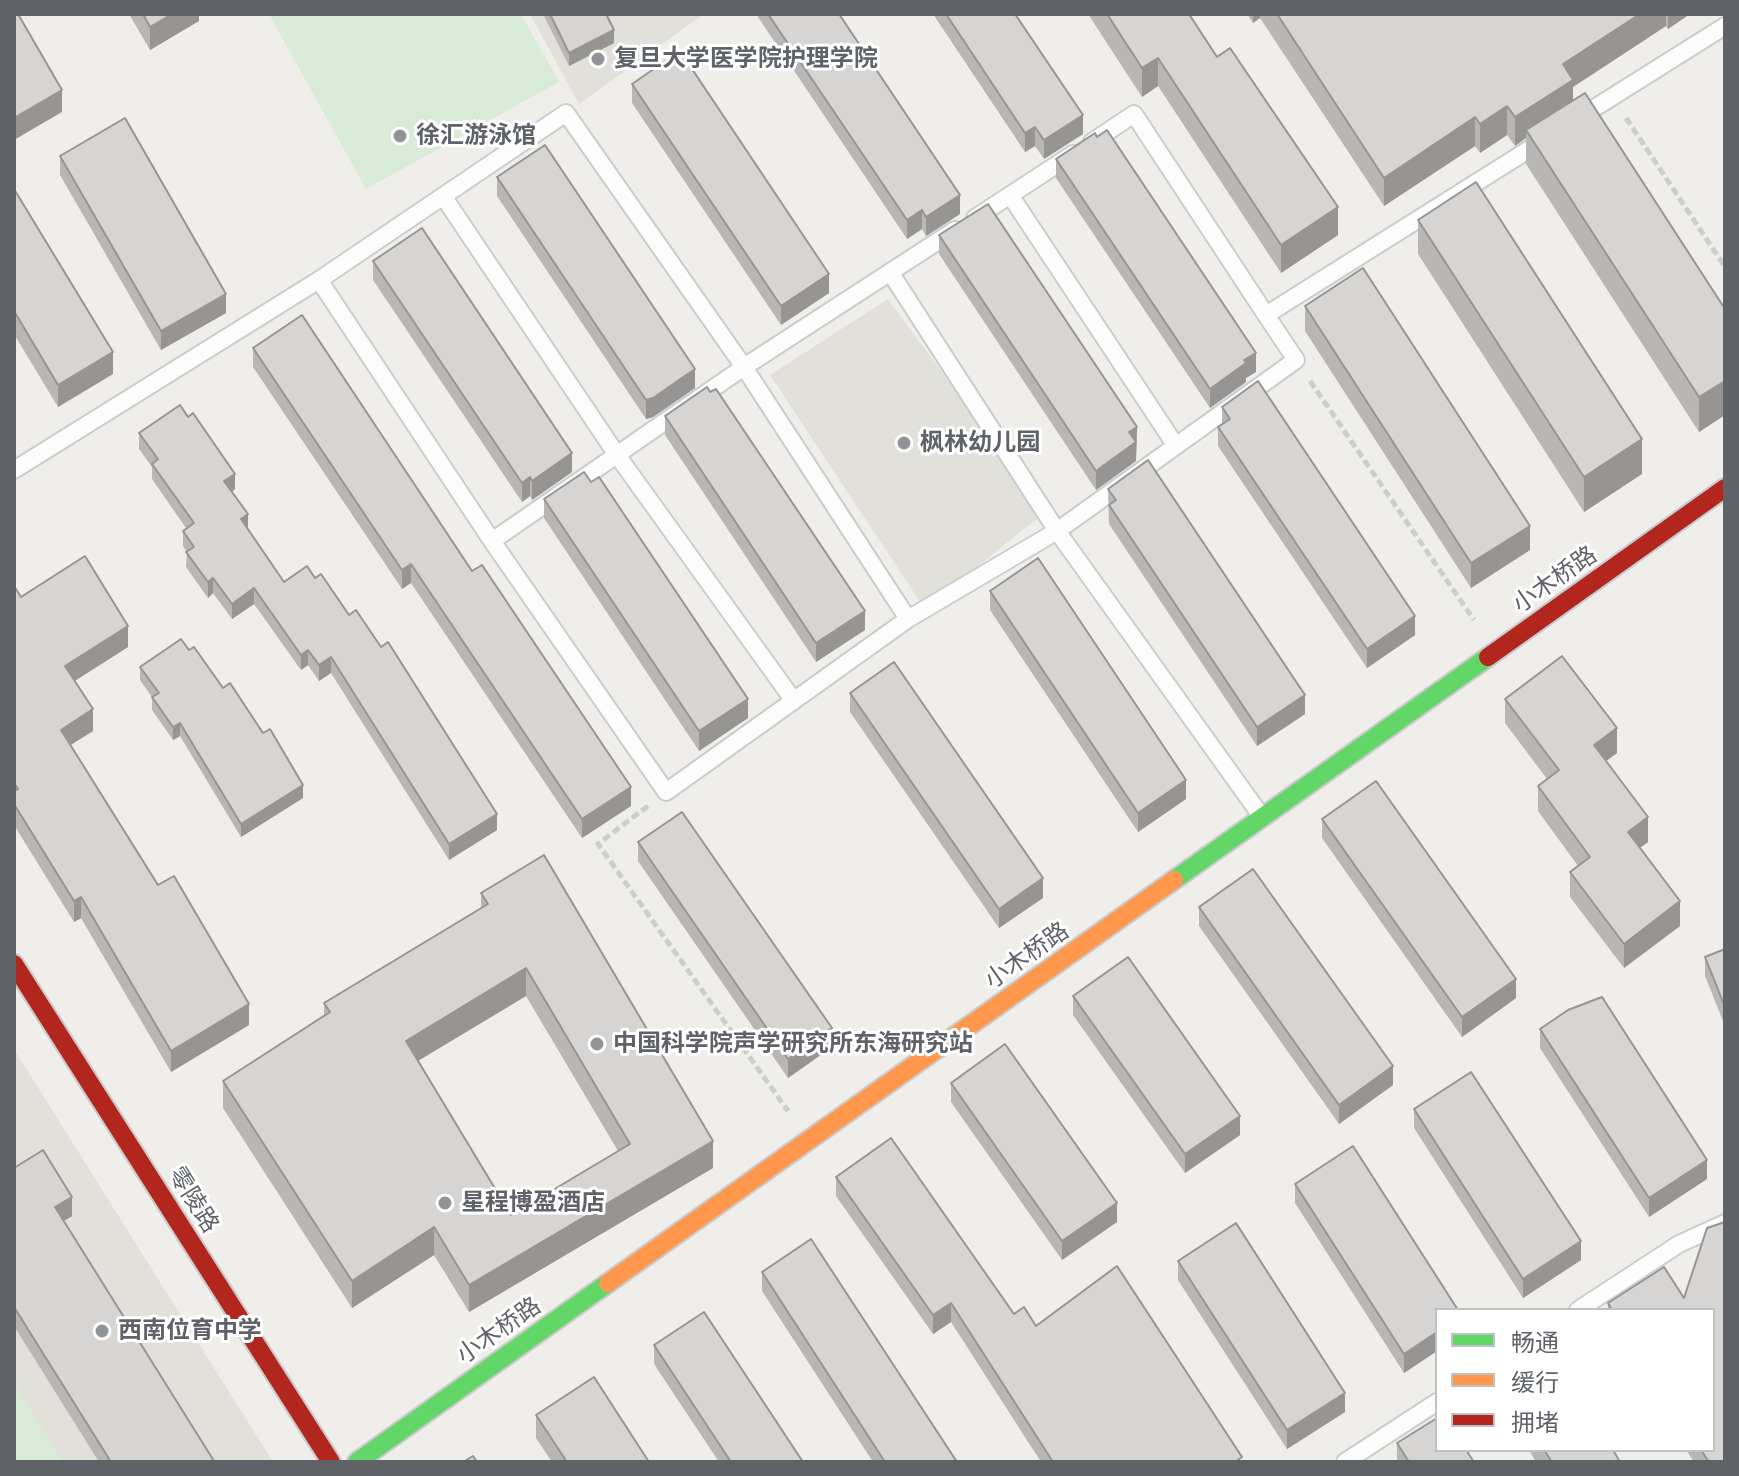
<!DOCTYPE html>
<meta charset="utf-8">
<style>
body{margin:0}
#map{position:relative;width:1739px;height:1476px;overflow:hidden;background:#efeeea;font-family:"Work Sans","Noto Sans SC",sans-serif}
canvas{display:block}
.frame{position:absolute;inset:0;border:16px solid #5f6368;pointer-events:none}
.legend{position:absolute;left:1435px;top:1308px;width:280px;height:144px;box-sizing:border-box;background:#fff;border:2px solid #bfc1c3;margin:0;padding:10px 14px;list-style:none;font-size:24px;color:#5f6368}
.legend li{display:flex;align-items:center;gap:16px;height:40px}
.legend b{width:40px;border:2px solid #bfc1c3}
</style>
<div id="map">
<canvas width="1739" height="1476"></canvas>
<div class="frame"></div>
<ul class="legend">
<li><b style="height:10px;background:#63d668"></b>畅通</li>
<li><b style="height:10px;background:#ff974d"></b>缓行</li>
<li><b style="height:10px;background:#b3261e"></b>拥堵</li>
</ul>
</div>
<script>
const g = document.querySelector('canvas').getContext('2d');
g.lineJoin = 'round';
function paint(path, color) {
  g.fillStyle = color;
  g.fill(path, 'evenodd');
}
function strokePath(path, color, width, dash) {
  g.strokeStyle = color;
  g.lineWidth = width;
  g.lineCap = dash ? 'butt' : 'round';
  g.setLineDash(dash || []);
  g.stroke(path);
}
function drawText(font, color, halo, rows, align = 'center') {
  g.font = font + ' "Work Sans","Noto Sans SC",sans-serif';
  g.lineWidth = 6;
  g.setLineDash([]);
  g.textBaseline = 'middle';
  g.strokeStyle = halo;
  g.fillStyle = color;
  for (const [text, x, y, turn = 0] of rows) {
    g.save();
    g.translate(x, y);
    g.rotate((+turn || 0) * Math.PI / 180);
    g.textAlign = isNaN(turn) ? turn : align;
    if (halo) g.strokeText(text, 0, 0);
    g.fillText(text, 0, 0);
    g.restore();
  }
}
const education = new Path2D(`
 M530,14h174l-125,90z
 M888,299l157,213 -120,97 -155,-234z
 M14,1051h1l258,411h-259z`);
const green = new Path2D(`
 M269,14h252l38,68 -193,107z
 M14,1382l49,80h-49z`);
const path = new Path2D(`
 M1626,118l99,149
 M1310,381l164,239
 M648,806l-50,38 190,267`);
const lane = new Path2D(`
 M1577,119l148,-93
 M1092,142l42,-28 132,201
 M1010,195l166,251
 M443,196l174,259 177,246
 M975,218l98,-64
 M319,280l173,261 174,251 242,-173
 M14,470l305,-190 247,-167 178,254 164,252 149,-88 -167,-259
 M492,541l252,-174 211,-137
 M1262,817l-205,-286 239,-171 -30,-45 278,-175
 M1578,1310l101,-66 46,-21
 M1345,1462l92,-60`);
const fast = new Path2D(`
 M1174,880l314,-223
 M357,1462l251,-179`);
const slow = new Path2D(`
 M608,1283l566,-403`);
const jam = new Path2D(`
 M1488,657l237,-169
 M14,964l317,498`);
const wall = new Path2D(`
 M129,14h70v7l-49,29z
 M543,14h63l8,29 -45,23z
 M758,14h81l121,200 -34,22 -4,-7 -15,10 -149,-222z
 M933,14h82l68,120 -39,25 -9,-13 -10,6z
 M1088,14h101l28,43 121,178 -57,38 -123,-187 -16,11z
 M1247,14h443l-22,15 -2,-3 -93,61v13l152,209v106l-26,17 -173,-268v-26l-11,8 -8,-11 -27,18 -5,-7 -91,60 -124,-188 -7,5z
 M632,84l197,209 -48,32 -149,-222z
 M60,156l166,157 -65,37 -101,-175z
 M1056,159l200,213 -10,6v4l-36,26 -154,-230z
 M497,177l198,211 -42,29 -7,2 -149,-223z
 M14,189l99,185 -55,33 -44,-73z
 M1418,220l224,254 -58,38 -166,-258z
 M939,235l198,192 -1,34 -40,29 -157,-236z
 M373,261l199,211 -40,28 -2,-4 -8,6 -149,-222z
 M1305,306l225,244 -59,38 -166,-257z
 M253,348l219,223 159,235 -49,32 -171,-255 -9,6 -149,-222z
 M1222,407l193,228 -48,33 -149,-222v-19l4,-3z
 M665,416l200,214 -49,32 -151,-227z
 M139,433l96,56 -3,3 16,37 36,53 213,248 -48,30 -118,-187 -12,8 -11,-16 -7,5 -47,-66 -22,15 -19,-26 -5,5 -22,-31 1,-15 -4,-6v-15l3,-3 -34,-49v-12l-13,-18z
 M1108,489l197,225 -48,32 -148,-222z
 M544,499l204,219 -49,33 -155,-233z
 M14,586l7,11 107,50 -53,34 18,50 -23,14 88,140 91,140 -78,47 -90,-154 -7,4 -60,-97z
 M990,591l196,208 -48,33 -148,-222z
 M189,650l34,38 80,110 -62,39 -61,-101 -7,4 -21,-30v-13l-12,-17v-13z
 M850,693l193,205 -44,30 -149,-216z
 M1505,699l112,54 -11,8 42,81 -8,6 40,78 -56,42 -54,-71v-25l8,-6 -40,-55v-25l9,-7 -42,-56z
 M1322,819l194,179 -54,39 -140,-199z
 M638,842l194,205 -44,31 -150,-217z
 M481,893l232,275 -244,144 -35,-57 -82,53 -129,-200v-27l101,-66v-12l157,-94zM526,996l92,155 -107,64 -93,-154z
 M1199,907l194,178 -54,39 -140,-198z
 M1725,949v77l-20,-50v-19z
 M1073,996l167,139 -55,38 -112,-158z
 M1540,1029l167,150 -58,38 -109,-169z
 M951,1083l166,139 -55,38 -111,-158z
 M1414,1109l167,151 -58,38 -109,-170z
 M14,1168l58,48 -8,5 150,241h-115l-85,-136z
 M836,1177l178,137 22,12 206,136h-201l-90,-140 -18,12 -97,-138z
 M1295,1184l142,126v41l-33,22 -109,-170z
 M1725,1222v240h-31l-8,-12h27v-140h-105v-7l56,-36 20,31 23,-70z
 M1178,1261l167,151 -58,37 -109,-169z
 M762,1272l195,190h-84l-111,-171z
 M654,1345l149,117h-84l-65,-98z
 M536,1415l113,47h-97l-16,-24z
 M1397,1443l77,19h-77z
 M1529,1450h84l7,12h-84z`);
const shadedWall = new Path2D(`
 M172,14h27v7l-49,29v-23z
 M1253,14h7v4l-7,5z
 M1640,14h26v12l-93,61v22l-47,21v8l-11,8v-29l48,-53z
 M1668,14h22l-22,15z
 M614,30v13l-45,23v-13z
 M1158,58v28l-16,11v-29z
 M62,90v22l-48,28v-22z
 M1507,106v29l-27,18v-29z
 M1083,115v19l-39,25v-19z
 M1475,117v29l-91,60v-28z
 M1035,127v19l-10,6v-19z
 M960,195v19l-34,22v-19z
 M1338,207v28l-57,38v-28z
 M922,210v19l-15,10v-19z
 M829,274v19l-48,32v-19z
 M226,294v19l-65,37v-19z
 M113,352v22l-55,33v-22z
 M1256,353v19l-10,6v4l-36,26v-19l34,-29z
 M695,369v19l-42,29 -7,2v-19z
 M1725,381v34l-26,17v-35z
 M1137,427l-1,34 -40,29v-19l33,-39z
 M1642,439v35l-58,38v-35z
 M572,453v19l-40,28v-19z
 M235,474v15l-11,8v-16z
 M530,477v19l-8,6v-19z
 M248,514v16l-7,-11z
 M1530,526v24l-59,38v-25z
 M411,564v19l-9,6v-19z
 M213,578v15l-5,5v-16z
 M254,588v16l-22,15v-15z
 M865,611v19l-49,32v-19z
 M1415,616v19l-48,33v-19z
 M128,626v21l-63,40v-21z
 M308,650v15l-7,5v-15z
 M331,657v16l-12,8v-16z
 M1305,695v19l-48,32v-19z
 M748,699v19l-49,33v-20z
 M93,709v22l-32,20v-21z
 M180,723v13l-7,4v-13z
 M1617,728v25l-23,17v-25z
 M1186,780v19l-48,33v-19z
 M303,785v13l-62,39v-13z
 M631,787v19l-49,32v-19z
 M497,814v16l-48,30v-16z
 M1648,817v25l-20,14v-24z
 M1043,878v20l-44,30v-19z
 M81,897v21l-7,4v-21z
 M1680,901v25l-56,42v-24z
 M526,968v28l-120,72v-27z
 M1516,979v19l-54,39v-20z
 M249,1004v21l-78,47v-21z
 M832,1028v19l-44,31v-19z
 M1393,1066v19l-54,39v-19z
 M1240,1116v19l-55,38v-19z
 M713,1141v27l-244,144v-27z
 M1707,1160v19l-58,38v-19z
 M72,1197v19l-17,10v-19z
 M1117,1203v19l-55,38v-19z
 M434,1227v28l-82,53v-27z
 M1581,1241v19l-58,38v-19z
 M951,1303v19l-18,12v-19z
 M1437,1332v19l-33,22v-19z
 M1345,1393v19l-58,37v-19z`);
const building = new Path2D(`
 M14,14h4l44,76 -48,28z
 M143,14h29l-22,13z
 M550,14h56l8,16 -45,23z
 M768,14h71l121,181 -34,22 -4,-7 -15,10z
 M946,14h69l68,101 -39,25 -9,-13 -10,6z
 M1107,14h82l28,43 13,-9 108,159 -57,38 -123,-187 -16,10z
 M1277,14h363l-77,50 10,16 -58,37 -8,-11 -27,18 -5,-7 -91,61z
 M680,51l149,223 -48,32 -149,-222z
 M1585,93l140,216v72l-26,16 -173,-267z
 M125,118l101,176 -65,37 -101,-175z
 M1107,130l149,223 -12,7 2,3 -36,26 -154,-230 39,-26 2,4z
 M545,145l150,224 -42,29 -7,2 -149,-223z
 M1476,182l166,257 -58,38 -166,-257z
 M14,189l99,163 -55,33 -44,-74z
 M988,204l149,223 -8,5 7,10 -40,29 -157,-236z
 M422,228l150,225 -40,28 -2,-4 -8,6 -149,-222z
 M1363,268l167,258 -59,37 -166,-257z
 M302,315l170,256 10,-6 149,222 -49,32 -171,-255 -9,6 -149,-222z
 M1258,381l157,235 -48,33 -149,-222 12,-8 -8,-12z
 M707,387l3,5 6,-3 149,222 -49,32 -151,-227z
 M180,405l8,12 5,-4 42,61 -11,7 24,33 -7,5 43,63 23,-16 8,12 6,-4 28,41 7,-5 25,37 7,-5 109,172 -48,30 -118,-187 -12,8 -11,-15 -7,5 -47,-67 -22,16 -19,-26 -5,4 -22,-30 8,-5 -11,-16 11,-8 -42,-59 6,-5 -19,-26z
 M1148,460l157,235 -48,32 -148,-222 7,-5 -8,-11z
 M584,472l7,10 8,-5 149,222 -49,32 -155,-232z
 M85,556l43,70 -63,40 28,43 -32,21 97,155 16,-9 75,128 -78,47 -90,-154 -7,4 -60,-97v-13l4,-2 -4,-6v-197l7,11z
 M1038,558l148,222 -48,33 -148,-222z
 M181,639l8,11 5,-3 29,41 7,-5 33,50 7,-4 33,56 -62,39 -61,-101 -7,4 -21,-30 7,-4 -19,-26z
 M1562,656l55,72 -23,17 54,72 -20,15 52,69 -56,43 -54,-72 20,-15 -52,-71 21,-16 -54,-71z
 M894,662l149,216 -44,31 -149,-216z
 M1376,781l140,198 -54,38 -140,-198z
 M682,812l150,216 -44,31 -150,-217z
 M544,855l169,286 -244,144 -35,-58 -82,54 -129,-200 107,-69 -6,-9 164,-99 -7,-11zM526,968l104,176 -119,71 -105,-174z
 M1253,869l140,197 -54,39 -140,-198z
 M1725,949v58l-20,-50z
 M1128,957l112,159 -55,38 -112,-158z
 M1602,997l105,163 -58,38 -109,-169 28,-19z
 M1005,1044l112,159 -55,38 -111,-158z
 M1471,1072l110,169 -58,38 -109,-170z
 M891,1138l123,176 10,-7 12,19 81,-60 125,191 -7,5h-182l-102,-159 -18,12 -97,-138z
 M1353,1146l105,164h-21v22l-33,22 -109,-170z
 M43,1150l29,47 -17,10 159,254 -1,1h-102l-97,-155v-139z
 M1725,1222v240h-16l-8,-12h12v-140h-101l-4,-7 56,-36 20,31 23,-70z
 M1236,1223l109,170 -58,37 -109,-169z
 M811,1239l146,223h-72l-123,-190z
 M704,1312l99,150h-72l-77,-117z
 M594,1377l55,85h-82l-31,-47z
 M1437,1418v32h29l8,12h-65l-12,-19z
 M1544,1450h69l7,12h-68z
 M473,1456l4,6h-14z`);
const markers = [
 [598,59,8,"#919496"],
 [400,136,8,"#919496"],
 [904,443,8,"#919496"],
 [597,1044,8,"#919496"],
 [445,1203,8,"#919496"],
 [102,1331,8,"#919496"]
];
const poiNames = [
 ["复旦大学医学院护理学院",614,59],
 ["徐汇游泳馆",416,136],
 ["枫林幼儿园",920,443],
 ["中国科学院声学研究所东海研究站",613,1044],
 ["星程博盈酒店",461,1203],
 ["西南位育中学",118,1331]
];
const streetNames = [
 ["小木桥路",1555,580,-35],
 ["小木桥路",1027,956,-35],
 ["零陵路",193,1200,58],
 ["小木桥路",499,1331,-35]
];
paint(education, '#e2e0da');
paint(green, '#d8ebd6');
strokePath(lane, '#cbcccc', 20);
strokePath(fast, '#cacacb', 22);
strokePath(slow, '#cacacb', 22);
strokePath(jam, '#cacacb', 22);
strokePath(path, '#cacfcc', 5, [8, 4]);
strokePath(lane, '#fdfcfc', 16);
strokePath(fast, '#63d668', 18);
strokePath(slow, '#ff974d', 18);
strokePath(jam, '#b3261e', 18);
paint(wall, '#b8b7b5');
paint(shadedWall, '#969594');
paint(building, '#d6d5d3');
strokePath(building, '#969594', 2);
for (const [x, y, r, color] of markers) {
  const dot = new Path2D();
  dot.arc(x, y, r, 0, 2 * Math.PI);
  g.fillStyle = color;
  g.fill(dot);
  strokePath(dot, '#fff', 3);
}
drawText('bold 24px', '#5f6368', '#fff', poiNames, 'left');
drawText('24px', '#5f6368', '#fff', streetNames);
</script>
